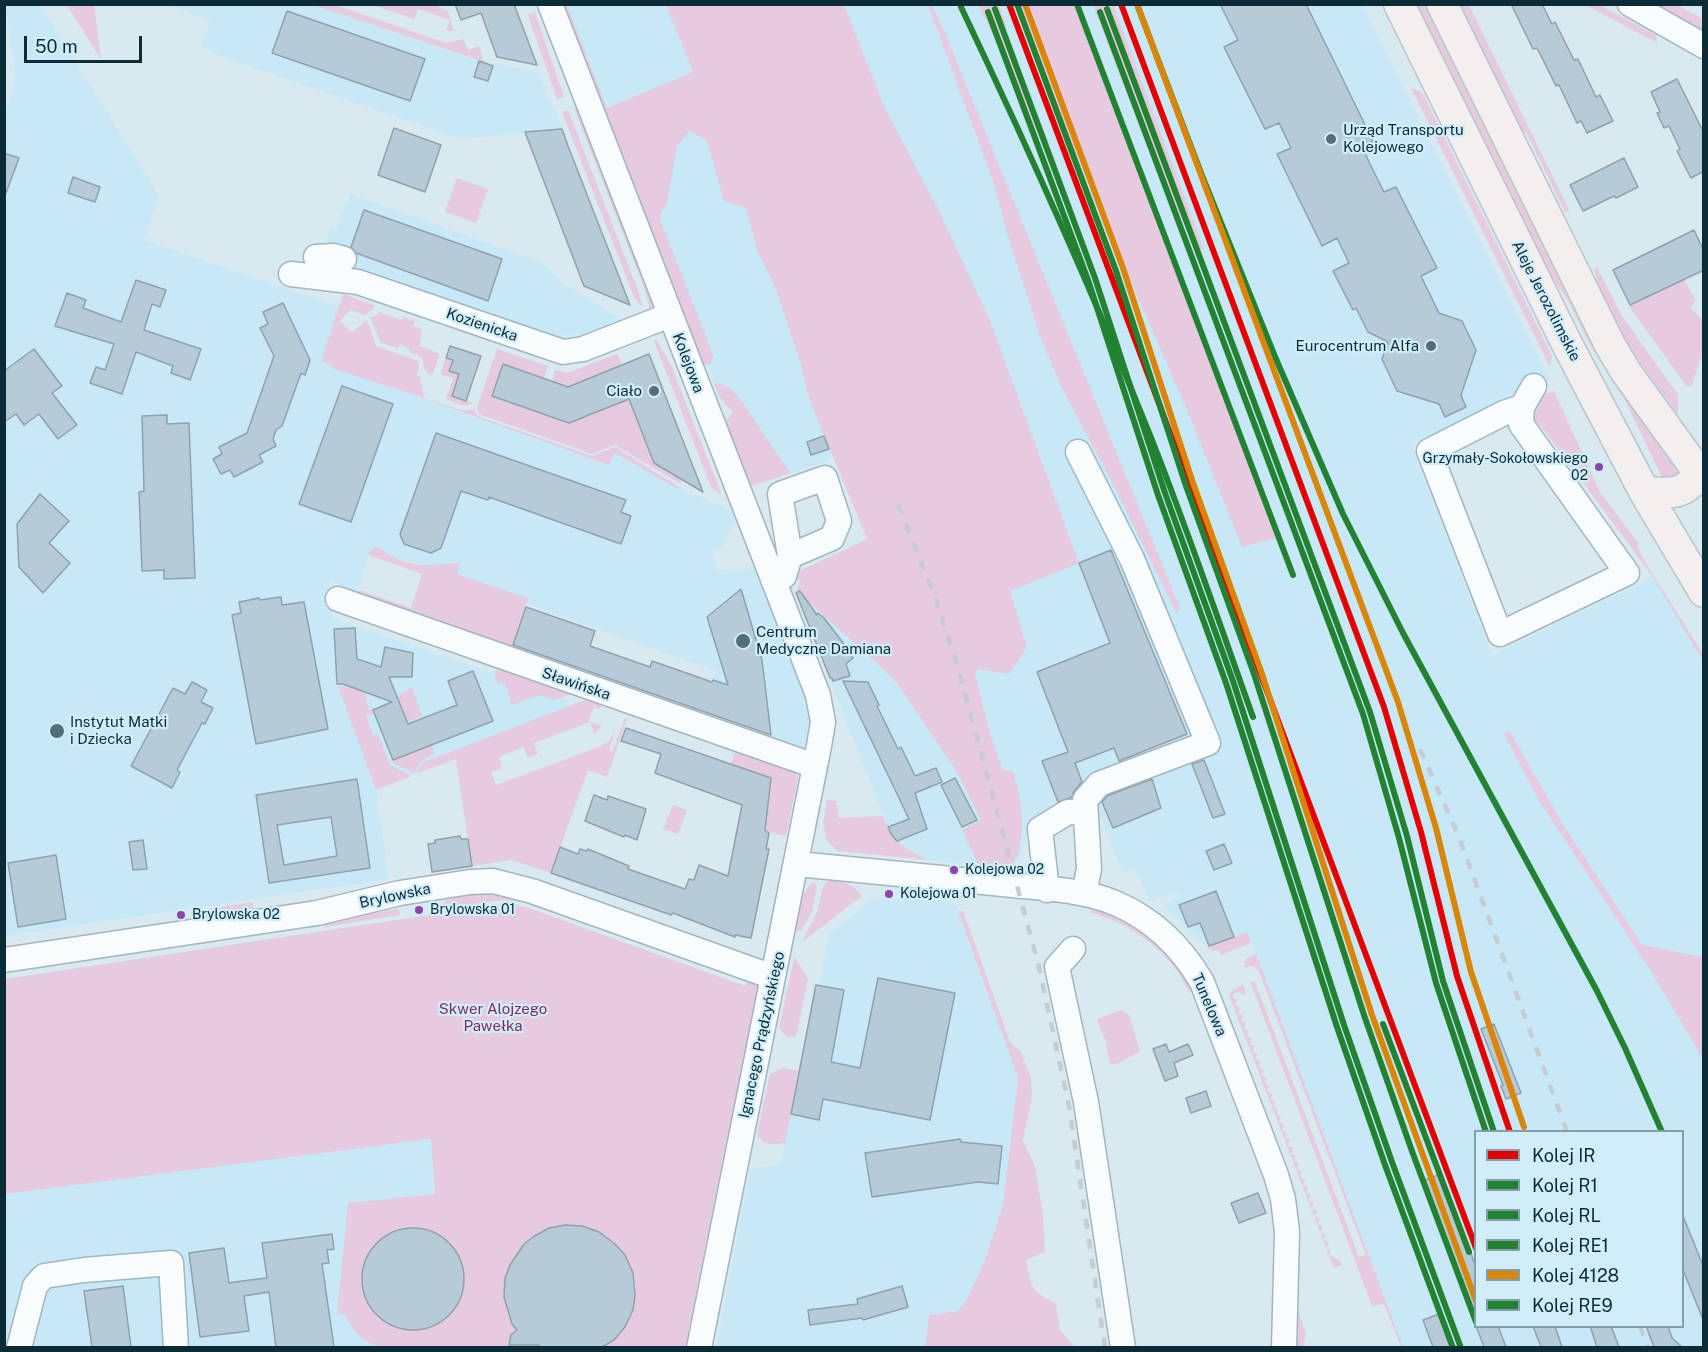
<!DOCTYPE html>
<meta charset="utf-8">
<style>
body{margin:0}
#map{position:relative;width:1708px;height:1352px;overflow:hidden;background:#d9e9f0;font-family:"Public Sans",sans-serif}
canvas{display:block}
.frame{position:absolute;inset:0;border:6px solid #0b2c37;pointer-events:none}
.legend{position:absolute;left:1474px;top:1130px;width:210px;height:198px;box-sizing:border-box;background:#d0edf9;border:2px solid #81a0ab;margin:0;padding:8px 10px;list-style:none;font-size:18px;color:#0b2c37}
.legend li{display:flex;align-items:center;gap:12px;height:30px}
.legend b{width:30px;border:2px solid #81a0ab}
.scale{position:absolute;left:24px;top:36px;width:118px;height:27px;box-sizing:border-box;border:3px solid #0b2c37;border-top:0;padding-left:8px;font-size:18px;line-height:21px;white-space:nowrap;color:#0b2c37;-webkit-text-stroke:4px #d0edf9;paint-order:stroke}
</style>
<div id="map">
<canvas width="1708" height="1352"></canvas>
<div class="frame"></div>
<ul class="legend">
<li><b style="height:8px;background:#e50000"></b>Kolej IR</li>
<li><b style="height:8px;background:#238132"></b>Kolej R1</li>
<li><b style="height:8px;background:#238132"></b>Kolej RL</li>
<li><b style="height:8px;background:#238132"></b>Kolej RE1</li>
<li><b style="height:8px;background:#da8508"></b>Kolej 4128</li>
<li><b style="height:8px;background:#238132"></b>Kolej RE9</li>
</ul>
<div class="scale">50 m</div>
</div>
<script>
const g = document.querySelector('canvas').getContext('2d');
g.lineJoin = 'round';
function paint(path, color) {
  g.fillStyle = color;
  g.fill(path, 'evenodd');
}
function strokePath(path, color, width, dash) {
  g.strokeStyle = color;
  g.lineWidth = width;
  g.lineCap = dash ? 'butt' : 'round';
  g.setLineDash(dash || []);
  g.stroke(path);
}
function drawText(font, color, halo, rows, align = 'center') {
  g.font = font + ' "Public Sans",sans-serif';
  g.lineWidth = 4.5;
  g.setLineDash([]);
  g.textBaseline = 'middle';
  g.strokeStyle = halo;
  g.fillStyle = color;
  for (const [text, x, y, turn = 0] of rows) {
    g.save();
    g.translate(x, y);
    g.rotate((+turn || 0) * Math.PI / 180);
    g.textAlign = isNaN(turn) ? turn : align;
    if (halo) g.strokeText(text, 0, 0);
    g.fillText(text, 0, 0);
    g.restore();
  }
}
const built = new Path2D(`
 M5,5h35l119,191 -15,44 195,67 -18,54 11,4v3l77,25 200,72 5,-13 62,36 29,11 28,12 3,8 -10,19 -5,10 -9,2 5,20 38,-1 52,133 3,24 -5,23 -103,-37 14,-41 -189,-67v-6l-94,-32 -32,-6 -23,-12 -7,2 -3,5 -10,37 -28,-11 2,37 231,79 12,15 -199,77 13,90 -384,57 -1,-819 6,-15 5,-34z
 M168,5h145l159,54 67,14 23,56 -100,10 -231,-79 -29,-13 8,-26z
 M567,5h99l80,203 11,42 19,39 23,69 10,41 24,60 -84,28 -16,-75 -13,-14z
 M844,5h518l188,376 -109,52 -9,1 -21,10 81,211 161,-78 50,84v296l-60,-11 60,33v368h-300l-156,-415 -41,14 -36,-34 -6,-9 16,-7 -6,-4 -22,9 -3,-1 -14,-32 -12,4 -25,-62 -28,-5 -31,13 -12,15 -8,27 -4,3 -18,5 -34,-38 16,36 -51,-6 -31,-19 -6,-7 -95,-241 4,-12 -7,-7 74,-34 160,107 -17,-56 69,-29 -88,-239 -106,-215zM1476,1132h206v194h-206z
 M350,194l193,69 20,20 60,38 -36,14h-36l-12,-2 -179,-63 -37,-10 5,-17 1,-15 7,2z
 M915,897l40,6 63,175 -15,127 -19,57 -19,39 -7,10 -29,4 -4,32 -209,1 34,-178 31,-7 33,-171 -3,-1 2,-7 6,1 10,-51 46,-36 15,2z
 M432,1139l3,55 -87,9 -4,110 16,25 5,4 20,6 -380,-1 -1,-153z`);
const green = new Path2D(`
 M78,5h17v7l6,47 -33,-52z
 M313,5h22l111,38 17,-4 5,11 11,-4 5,16z
 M372,5h63l11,5 1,-1 7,22h-8l4,-11 -32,-11 -4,10z
 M559,5h8l40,103 86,-36 -27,-67h178l41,103 56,107 50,108 88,240 -69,28 17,56 -18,27 -31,-5 -3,4 15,61 12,35 12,4c8,34 12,50 3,85l-3,1 1,4 -18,5 -18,-2 -17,-36 19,-10 -24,-48 -60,-89 -20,-20 -72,-64 -9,-6 4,-12 -7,-7 74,-35 -58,-140 -10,-41 -23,-69 -19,-39 -11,-42 -22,-7 -17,-60 -17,-10 -13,15 -10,56 -8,15 53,135 2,5 -5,8 -12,-3z
 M928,5h4l13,28 235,575 -3,6 -59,-120 -57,-108 -20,-47 -31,-96 -18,-65z
 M978,5h21l8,22 -4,1 53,134 -5,2 -38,-88z
 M1019,5h58l15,35 186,498 -36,9 -56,-139 -113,-260z
 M1093,5h20l91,244 -7,2 -22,-46 -28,-70 -4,1z
 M1412,5h13l31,63 25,33 202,374 -19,5 -2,-3 -44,-91 -28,-41 -21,-43 -32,-46z
 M1452,5h17l100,205 -4,2 -39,-80 -4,2z
 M1586,5h14l56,30 1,8z
 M1648,5h29l26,14v16z
 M535,12l29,85 -7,2 -29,-84z
 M1411,88l9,3 4,5 128,260 -2,11z
 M576,107l3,2 76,198 -4,7 -6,-24 -71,-182z
 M568,110l71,183 3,14 -8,-10 -72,-185z
 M457,178l31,11 -12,34 -31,-11z
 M1597,267l25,49 56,79v20l-49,-68 -15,-24 -20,-42 3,-3 -3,-8z
 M1684,279l12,22 -6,6 13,14v30l-11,34 -5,2 -58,-81z
 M343,294l33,12 -11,9 -15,-5 -10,11 12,11 15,-12 9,26 42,15 1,8 -3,6 4,2 4,21 37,12h14l2,5 3,2 112,39 23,-9 66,41h-5l-61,-35 -6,12 -200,-72 -78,-25 1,-3 -11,-4z
 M380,312l21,8 3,-4 6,5 5,-2 -2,7 7,2 2,7 -3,11 21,8 -7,19 -4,2 -5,-6 -2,-12 -11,-4 -2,-4 -9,-5 -2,4 -17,-5 -11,-26h4z
 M656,339l15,26 50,128 -1,1 -8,-6 -3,-6 -55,-141z
 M497,349l51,17 -4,12 -41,-14 66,59 60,-24 25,63 27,17v5l-66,-39 -23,9 -113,-40 -2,-7z
 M617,354l5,11 -5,3 -49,19 -16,-6 3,-11 12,3z
 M446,358l7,2 -4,11 10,3 -7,22 20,7 -1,2h-10l-15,-6 7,-21 -13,-4z
 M719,383l12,6 12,14 47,70 -41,14 -27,-60 11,-15 -13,-14 -6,-14z
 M1544,390l2,4 8,-3 46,101 39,52 -2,2 8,16 58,92v7l-50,-84 -112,-151 -9,-2z
 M374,547c9,2 17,9 26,13 22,8 35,4 57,3l3,1 -3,10 71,24 -15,49 -155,-55 1,-2 52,18 11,-34 -54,-19z
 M499,667l76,26 -21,7 -15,-5 -27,10 -7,-22 -7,1 -4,-12z
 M338,686l14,1 12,4 5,19 4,-1 1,4 -8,3 7,18 6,2 11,29 21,11 -35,14z
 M412,687l10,29 -14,6 -10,-26z
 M590,698l12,4 -2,7 -6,-2 -5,14 13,5 -8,7 -4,-11 -56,21 4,11 -10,4 -5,-11 -24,10 3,11 -11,4 5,13 103,-38 10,-6 6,-9 -6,18 3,2 13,-34 2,1 -20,58 -19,-7 -37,103 -40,-13 -39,6 -16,-107 -41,15 9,-12z
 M1510,732l52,91 80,122 61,12v102l-54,-91 -109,-166 -36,-68z
 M432,745l3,9 -12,5 -9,14 -21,-10v-3z
 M735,751l59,20 4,7 -12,58 -21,-5 5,-53 -39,-14z
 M827,800l9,1 3,17 44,-2c10,25 21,32 45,44l-90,-9 -12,-11 -3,-18z
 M673,805l14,5 -9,24 -15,-5z
 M829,880c13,0 26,5 33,16l-60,46 15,-30 6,-25z
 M814,882l3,4 -5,26 -11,19 -9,1c5,-18 6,-38 22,-50z
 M499,891l239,83 -1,4 -212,-76 -22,-2 -58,8 -1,-7 23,-8z
 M253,902l1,11 -62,3 -1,-4z
 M512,904l17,4 216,78 4,-8c6,3 8,7 10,14l-25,134 -5,1 -44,220 -300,1c-28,-8 -26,-11 -41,-34l-7,-1 11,-110 87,-9 -4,-55 -426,55v-215l484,-73zM408,1228c6,0 13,0 18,2 31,8 48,46 31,73 -7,13 -20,24 -36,26 -57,5 -82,-69 -31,-96 5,-2 12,-3 18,-5z
 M1094,908l26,8 44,30 32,46h-7c-19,-41 -57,-68 -100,-80z
 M399,909l1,6 -76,12 -1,-6z
 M958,911h5l48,133 9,6 11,28 1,19 -9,43 12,26 8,49 2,37 -19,8c7,30 3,29 30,44l4,26 15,17h-150l4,-32 29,-4 8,-10 18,-39 19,-57 15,-127z
 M1247,932l4,11 -30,12 -2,-5 -6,1 -6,-3z
 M1256,954l147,393h-4l2,-1 -17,-42 -12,2 -122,-325 5,1 104,275 7,-2 -107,-284 -6,-5 -9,1 2,-8z
 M794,958l2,1 12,20 -12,58 -5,-1 -1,2 -3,-1 -8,-9z
 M1243,984l3,11 -11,-3 -3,5 5,3 -2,5 5,3 -2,5 5,2 -2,6 5,2 -2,6 5,2 -2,5 5,3 -2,5 5,2 -3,6 6,2 -3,5 6,3 -3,5 6,3 -3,5 6,3 -3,5 5,3 -2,5 6,3 -3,5 5,2 -2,5 5,3 -2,5 5,3 -2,5 5,3 -2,5 5,3 -2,5 5,2 -2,6 5,2 -2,6 5,2 -2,5 5,3 -2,5 5,3 -2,5 5,3 -2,5 5,2 -2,6 5,2 -2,6 5,2 -3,5 6,3 -2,5 5,3 -2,5 5,3 -3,5 6,3 -3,5 6,2 -3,6 5,2 -2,5 13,7v3l-8,3 -105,-273 2,-3z
 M1223,999l69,182 5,22 3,46 -2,62 8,23 -3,13h-10l2,-76 -75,-270z
 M1121,1010l8,5 11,36 -23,13h-7l-4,-22 -9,-23z
 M783,1068l16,3 -14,72c-12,1 -22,4 -28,-9l13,-60z`);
const building = new Path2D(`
 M455,4h59l23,61 -40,-8 -16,-44 -20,7z
 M1220,4h86l67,137 -11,6 9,19 13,26 12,-5 41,81 -16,8 18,37 23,8 14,29 -15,45 5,12 -21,10 -6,-13 -42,-13 -15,-32 6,-17 -20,-10 -12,-24 -3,2 -20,-39 16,-8 -12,-25 -15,8 -45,-92 14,-6 -12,-25 -14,6 -41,-82 14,-7z
 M1511,4h31l10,20 3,-2 19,38 4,-1 18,38 4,-2 13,26 -26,12 -6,-12 -4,2 -18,-38 -3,1 -19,-38 -4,1z
 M287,11l138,48 -15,42 -138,-48z
 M479,61l14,5 -5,15 -14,-4z
 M1677,79l27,54v38l-13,7 -14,-27 3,-2 -11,-23 -5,2 -7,-15 3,-1 -9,-20z
 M394,128l47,17 -16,47 -47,-17z
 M562,129l6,17 62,159 -46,-19 -59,-154z
 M4,153l15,5 -13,35 -2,-1z
 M1624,158l14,29 -22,11 -2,-2 -31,15 -13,-26z
 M73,177l27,10 -5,15 -27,-9z
 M364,210l138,49 -14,42 -132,-48 -5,-6z
 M1694,230l10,21v19l-74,35 -17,-35z
 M136,280l30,10 -6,17 -8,-3 -8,26 57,19 -11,31 -19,-7 2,-7 -37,-14 -14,42 -32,-11 6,-16 9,3 9,-26 -59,-18 12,-33 19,7 -3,8 38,14z
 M283,303l27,57 -5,15 -4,-2 -19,53 -6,4 -3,9 3,7 -17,9 4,7 -29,15 -4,-7 -9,4 -8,-15 9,-5 -3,-7 28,-14 27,-77 -14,-28 8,-4 -5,-12z
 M450,346l31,10 -15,45 -14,-5 7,-22 -10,-3 4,-11 -7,-2z
 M34,349l28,37 -10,7 25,32 -19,14 -19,-25 -15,11 -8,-11 -12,8v-51z
 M649,354l54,138 -49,-29 -25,-64 -60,24 -77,-27 11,-32 65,23z
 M342,386l51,18 -42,118 -52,-18z
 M167,415v9l22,-1 6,155 -31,1v-9l-22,1 -3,-79 5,-1 -2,-75z
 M436,433l190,67 -5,12 10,4 -10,28 -132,-47 -1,3 -27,-9 -20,57 -10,5 -27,-9 -4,-10z
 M824,436l5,13 -18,6 -4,-13z
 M40,494l29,27 -20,22 21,20 -27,30 -24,-26 -2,-43z
 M1111,550l76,184 -68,27 -5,-13 -39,15 7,19 -8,9 -2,6 -14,5 -16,-41 26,-9 -31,-80 73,-29 -31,-80z
 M741,589l21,71 9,75 -258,-90 13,-38 69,24 -5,15 60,21 2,-6 60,21 1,-2 15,5 -21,-68z
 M800,591l17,24 1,-2 6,5 17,22 12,18 -7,6 4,12 -17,5 -1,-3h-2l-34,-85z
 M281,597l1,8 22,-3 24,127 -72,15 -24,-129 9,-2 -2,-11 20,-4 1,2z
 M355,628l2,31 24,8 4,-20 28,6 -1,24h-23l19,47 49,-19 -9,-24 25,-10 20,50 -100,39 -20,-50 19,-8 -49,-18h-6l-3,-55z
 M843,681l25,1 11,23 -2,1 21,43 3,-2 14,29 21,-8 6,14 -27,11 12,36 -30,12 -6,-7 -3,-7 21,-8z
 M192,682l15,8 -6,12 12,6 -8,16 -3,-1 -25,47 3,2 -8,16 -41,-22 42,-78 12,6z
 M626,728l145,50 -6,52 4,3 -3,16h3l-18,89 -16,-3v2l-62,-24 -2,2 -120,-42 9,-26 18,7 2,-5 7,2 1,-2 41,17 -1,3 57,20 4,-10 5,1 5,-15 29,11 14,-71 -87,-32 6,-19 -40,-13z
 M1204,760l21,54 -12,4 -21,-54z
 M955,778l22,42 -15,7 -21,-42z
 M357,779l13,89 -101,15 -13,-88zM331,817l6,39 -53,9 -7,-40z
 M1152,779l9,29 -48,20 -11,-26 5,-6z
 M594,795l13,5 1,-4 38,13 -9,31 -12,-5 -1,2 -39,-16z
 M460,836l1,3h7l4,27 -40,6 -4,-28 7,-1v-3z
 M143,840l4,29 -14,1 -4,-28z
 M1224,844l8,19 -18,7 -8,-19z
 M56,855l10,64 -48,8 -10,-64z
 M1216,891l18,46 -25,9 -9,-23 -12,4 -9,-22z
 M878,978l77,15 -25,127 -107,-21 -4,21 -28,-6 25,-129 28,5 -13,72 29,6z
 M1494,1024l27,69 -15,6 -5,-13 2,-1 -22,-56z
 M1166,1044l3,8 19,-8 5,11 -19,8 4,13 -13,5 -12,-32z
 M1206,1091l5,15 -20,7 -5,-15z
 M960,1139l1,3 41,4 -4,38 -20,-2 -106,15 -7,-44z
 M1441,1174l35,93v54l-54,-140z
 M1258,1193l8,20 -27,10 -8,-20z
 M1683,1216l21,52v54l-21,-52z
 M565,1225l17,1 17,6 16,12 10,11 8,18 2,22 -2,15 -8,17 -11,13 -12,7h-64l1,-2h-30l2,-10 6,-5 -5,-6 -8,-27 1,-19 5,-13 14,-21 9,-7 16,-9z
 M362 1279a51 51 0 1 1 102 0a51 51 0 1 1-102 0Z
 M332,1234l2,15 -7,1 2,13 -7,1 12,83h-58l-7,-55 -25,4 5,35 -49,6 -11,-84 35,-5 5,35 13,-2 25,-3 -5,-35z
 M123,1286l8,61h-39l-8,-56z
 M902,1286l6,21 -45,13 -1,-2 -52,7 -2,-15 50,-6 -1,-5z
 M1442,1313l13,34h-22l-10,-27z
 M1476,1326h22l8,21h-22z
 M1533,1326h22l7,21h-21z
 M1590,1326h21l8,21h-22z
 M1646,1326h22l4,12 10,9h-28z`);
const minor = new Path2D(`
 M550,4l268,691 5,27 -4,24 -120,602
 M1630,4l74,42
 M316,257l18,-1 10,3
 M291,274l67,8 205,70 20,-3 87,-34
 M1522,407l-18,6 -75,38 71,183 127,-61 -106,-149 1,-17 12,-21
 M1078,452l54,107 76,184 -109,41 -14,16 4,69 -5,25
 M773,580l11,-4 6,-20 -10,-62 45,-16 14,43 -7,17 -42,18
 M338,599l477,167
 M797,864c68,7 137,13 206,20 35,4 80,5 112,19 38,16 67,45 87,79l74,193 7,24 4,33 -3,116
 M1047,890l-7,-61 28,-17h17
 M1073,949l-16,18 29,135 37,246
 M4,960l313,-47 83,-20 70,-11 23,-1 39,10 241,86
 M19,1348l16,-62 9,-10 40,-6 87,-7 5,85`);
const major = new Path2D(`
 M1399,4l168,340 78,149 59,99
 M1442,4l168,341 16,27 78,108
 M1645,493c26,-1 37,4 54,-19`);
const rail = new Path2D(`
 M898,505l37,92 21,64 82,302 31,143 36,242
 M1420,749l39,88 108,295
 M1640,1326l8,22`);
const rail1 = new Path2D(`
 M1009,4l467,1244
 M1121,4l263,703 37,125 36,144 53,156`);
const rail2 = new Path2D(`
 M961,7c67,141 131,283 189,428 37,93 69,187 103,282
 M1078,7l215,568
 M1138,7l63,166 75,186 67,155 60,119 194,358 28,57 37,84
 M1383,1024l86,228`);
const rail3 = new Path2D(`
 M1017,4l99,267 70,215 68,188 111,344 48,136 63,168`);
const rail4 = new Path2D(`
 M995,9l100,269 70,215 68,188 111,344 48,137 69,186
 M1107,9l263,703 37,124 36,145 51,151`);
const rail5 = new Path2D(`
 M1025,4l98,264 70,215 68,188 111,344 104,286
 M1137,4l261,698 38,126 35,144 53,155`);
const rail6 = new Path2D(`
 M988,12l100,268 70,215 68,188 111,344 48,138 68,183
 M1100,12l263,702 36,124 37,145 50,149`);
const markers = [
 [1331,139,6,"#536e78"],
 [1431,346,6,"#536e78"],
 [654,391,6,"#536e78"],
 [1599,467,5,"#8e44ad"],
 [743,641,8,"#536e78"],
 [57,731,8,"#536e78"],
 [954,870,5,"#8e44ad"],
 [889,894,5,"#8e44ad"],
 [419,910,5,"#8e44ad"],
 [181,915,5,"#8e44ad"]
];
const busNames = [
 ["Grzymały-Sokołowskiego",1588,459,"right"],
 ["02",1588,476,"right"],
 ["Kolejowa 02",965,870],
 ["Kolejowa 01",900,894],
 ["Brylowska 01",430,910],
 ["Brylowska 02",192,915]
];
const poiNames = [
 ["Urząd Transportu",1343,130],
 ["Kolejowego",1343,147],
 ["Eurocentrum Alfa",1419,346,"right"],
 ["Ciało",642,391,"right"],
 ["Centrum",756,632],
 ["Medyczne Damiana",756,649],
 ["Instytut Matki",70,722],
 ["i Dziecka",70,739]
];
const streetNames = [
 ["Aleje Jerozolimskie",1546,301,63],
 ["Kozienicka",482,325,19],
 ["Kolejowa",688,363,69],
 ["Sławińska",576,684,19],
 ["Brylowska",395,896,-12],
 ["Tunelowa",1209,1005,67],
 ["Ignacego Prądzyńskiego",762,1035,-78]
];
const parkNames = [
 ["Skwer Alojzego",493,1009],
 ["Pawełka",493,1026]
];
paint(built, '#c7e8f7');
paint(green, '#e5cae0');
paint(building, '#b7cad8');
strokePath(building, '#90a1ac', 1.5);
strokePath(minor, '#a1b6c0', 27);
strokePath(major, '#b8c5ca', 33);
strokePath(minor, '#f9fcfd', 24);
strokePath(major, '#f2efee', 30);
strokePath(rail, '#c6cccf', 4.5, [10, 10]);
strokePath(rail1, '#e50000', 6);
strokePath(rail2, '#238132', 6);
strokePath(rail3, '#238132', 6);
strokePath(rail4, '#238132', 6);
strokePath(rail5, '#da8508', 6);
strokePath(rail6, '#238132', 6);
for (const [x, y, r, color] of markers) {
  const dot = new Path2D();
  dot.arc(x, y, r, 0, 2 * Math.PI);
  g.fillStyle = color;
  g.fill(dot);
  strokePath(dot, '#d0edf9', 2);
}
drawText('14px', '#0b2c37', '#d0edf9', busNames, 'left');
drawText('15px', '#0b2c37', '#d0edf9', poiNames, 'left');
drawText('15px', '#0b2c37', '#d0edf9', streetNames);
drawText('15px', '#822d62', '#d0edf9', parkNames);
</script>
